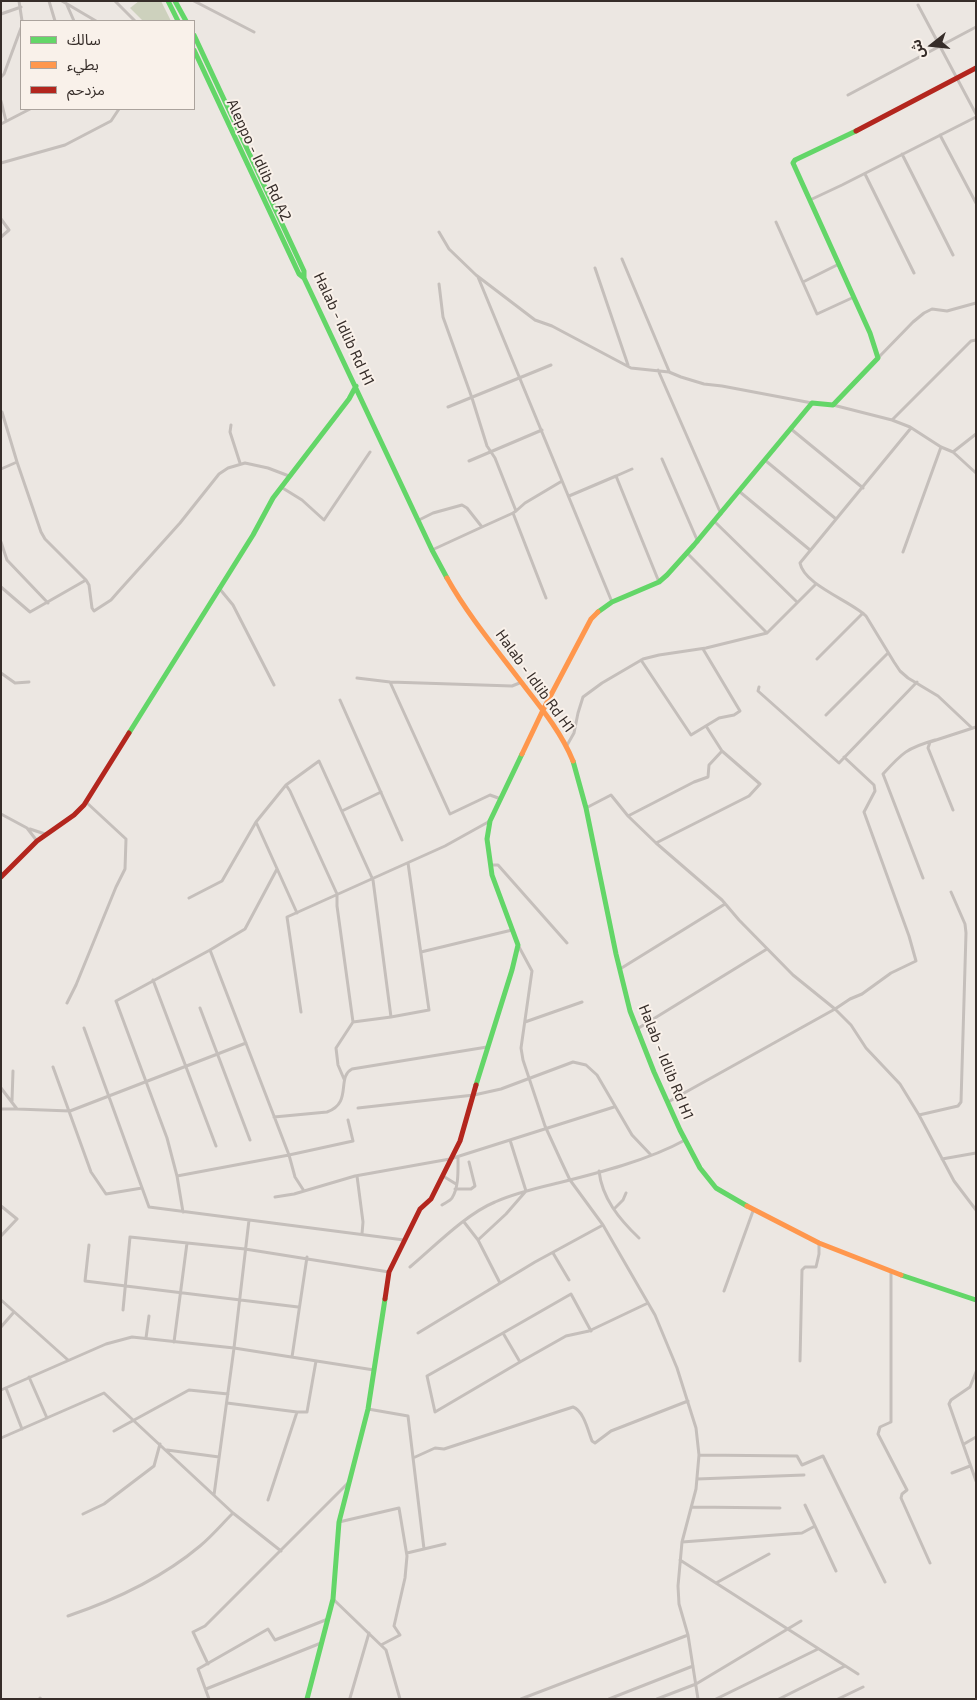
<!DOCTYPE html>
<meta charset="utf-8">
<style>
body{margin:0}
#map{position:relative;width:977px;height:1700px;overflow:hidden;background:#ece7e2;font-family:"Exo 2","Noto Sans Arabic",sans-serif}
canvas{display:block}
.frame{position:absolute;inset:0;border:2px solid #362d29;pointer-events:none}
.legend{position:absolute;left:20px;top:20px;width:175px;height:90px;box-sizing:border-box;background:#f9f1ea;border:1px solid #aba39d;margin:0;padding:6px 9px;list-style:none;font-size:15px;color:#362d29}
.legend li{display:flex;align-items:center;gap:10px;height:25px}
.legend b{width:25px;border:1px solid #aba39d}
.north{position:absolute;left:907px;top:20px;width:50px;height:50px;-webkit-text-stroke:4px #f9f1ea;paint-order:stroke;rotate:254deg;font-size:14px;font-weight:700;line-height:20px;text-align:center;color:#362d29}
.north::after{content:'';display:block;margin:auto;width:18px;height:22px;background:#362d29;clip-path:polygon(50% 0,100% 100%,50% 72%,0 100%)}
</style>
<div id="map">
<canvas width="977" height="1700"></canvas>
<div class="frame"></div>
<ul class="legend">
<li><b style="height:6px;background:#63d668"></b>سالك</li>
<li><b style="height:6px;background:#ff974d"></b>بطيء</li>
<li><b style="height:6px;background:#b3261e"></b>مزدحم</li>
</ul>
<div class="north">ش</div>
</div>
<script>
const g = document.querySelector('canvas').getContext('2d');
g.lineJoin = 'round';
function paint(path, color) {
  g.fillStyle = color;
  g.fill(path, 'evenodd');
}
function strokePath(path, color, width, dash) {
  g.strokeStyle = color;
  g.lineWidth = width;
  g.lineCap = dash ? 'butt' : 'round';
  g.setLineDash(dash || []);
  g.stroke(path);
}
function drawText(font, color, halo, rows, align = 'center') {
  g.font = font + ' "Exo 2",sans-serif';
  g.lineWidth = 4;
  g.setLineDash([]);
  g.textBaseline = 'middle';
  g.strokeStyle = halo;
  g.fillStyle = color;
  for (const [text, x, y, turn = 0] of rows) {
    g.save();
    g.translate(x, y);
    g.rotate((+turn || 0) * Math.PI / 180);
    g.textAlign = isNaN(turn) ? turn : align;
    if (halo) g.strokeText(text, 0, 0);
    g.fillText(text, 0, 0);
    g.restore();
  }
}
const green = new Path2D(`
 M139,1h22l10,20h-28l-13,-13z`);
const street = new Path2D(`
 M19,1l3,20
 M49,1l6,20
 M62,1l34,20
 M115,1l20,20
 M194,1l60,31
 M67,5l7,16
 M918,5l58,109
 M1,14l20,-7
 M1,77l3,-3 17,-46
 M848,95l128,-68
 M1,101l5,20
 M1,124l29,-15
 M940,135l36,68
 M902,154l51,101
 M1,163l64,-18 46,-24 8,-12
 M865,174l49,99
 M810,200l32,-15 134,-68
 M1,219l8,11 -8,7
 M776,222l41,92 37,-17
 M439,232l10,17 27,26 59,45 17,6 79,42 38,4 12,5 23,7 18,2 90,17
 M622,259l47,112
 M595,268l33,97
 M478,277l134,325
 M803,282l36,-18
 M439,284l4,33 29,81 15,48 8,12 21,53 -3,2 33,85
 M878,358l35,-36 11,-9 8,-4 15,2 29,-8
 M658,370l63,144
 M833,405l59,15 18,7 31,20 12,5 23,21
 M448,407l103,-42
 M892,420l79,-79 5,-1
 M231,425l-1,7 10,31
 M911,428l-111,135c4,22 51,38 66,53l28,46 6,9 8,7 30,18 34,32
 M791,429l72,59
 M953,452l23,-18
 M662,459l36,83
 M469,461l73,-31
 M766,461l70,58
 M17,462l24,70 4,7 41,41 3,5 3,23 2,3 17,-11 7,-8 62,-69 39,-49 9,-6 17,-5 23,5 21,8
 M1,469l16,-7 -15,-50
 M632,469l-16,7 43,106
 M281,487l21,13 22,20 46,-68
 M740,492l70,58
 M569,496l47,-20
 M516,511l9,-8 37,-22
 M419,520l14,-7 29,-8 5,3 15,19 31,-14
 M714,521l83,81
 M1,542l6,18 41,43
 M432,550l50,-23
 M903,552l38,-105
 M688,554l79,79
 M1,587l29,25 56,-32
 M219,588l14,17 41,80
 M817,659l46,-46
 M641,660l50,75 28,-17 15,-3 6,-4 -37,-62
 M1,673l14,10 14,-1
 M357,678l33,4 122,4 10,-4
 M390,682l60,132 40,-19 11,4
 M759,687l-1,4 81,72 78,-81
 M340,700l62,140
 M826,715l62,-62
 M706,726l16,25
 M566,747l8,-14 4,-20 5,-16 19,-14 41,-24 16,-4 47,-7 61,-15 49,-49
 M286,785l4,6 47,103v12l16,116 -17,26 2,17 6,14
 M586,808l25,-13 17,21 66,-34 14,-5 1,-12 13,-14 38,33 -11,12 -93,47
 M953,810l-25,-62 2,-6 46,-15
 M342,811l39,-19
 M1,814l26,14 10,13
 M628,816l28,27 66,57 17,20 54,55 42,34 16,16 15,23 34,36 19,31 35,66 22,29
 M256,822l41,91
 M30,829l15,5
 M491,865h7l69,78
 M923,878l-40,-104c19,-21 24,-26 52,-34
 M189,898l33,-17 34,-59 30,-37 33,-24 54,119 18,137 38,-7 -21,-147
 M518,945l14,26 -11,77 2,12 22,66 17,37 8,17 33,45 52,90 22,53 19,60 3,27 -3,34 -14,53 -4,44 1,18 9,31 10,64
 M210,950l79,205 6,22 9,14
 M421,952l91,-22
 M620,969l105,-65
 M153,980l63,166
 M67,1003l9,-18 40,-98 9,-18 1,-30 -40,-37
 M200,1008l50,132
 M301,1012l-14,-95 158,-71 45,-25
 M353,1022l38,-5
 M525,1022l57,-20
 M84,1028l65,179 255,33
 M637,1029l130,-80
 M53,1067l38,105 15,22 36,-6
 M1,1088l16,21 53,2 176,-68
 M12,1101l1,-30
 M668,1102l167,-93 15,-10 12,-5 29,-21 25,-12 -7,-25 -45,-124 11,-21 -1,-6 -30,-28
 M358,1108l116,-13 27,-6 72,-27 13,3 11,10 35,60 19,20
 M1,1109h16
 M919,1115l39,-9 3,-4 5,-169 -1,-9 -14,-32
 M274,1117l53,-5c26,-9 9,-35 25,-43l135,-22
 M942,1159l34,-6
 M599,1171c3,27 20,48 40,67
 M177,1176l112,-21 64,-14 -5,-21
 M357,1176l6,46 -1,12
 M443,1176l13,8
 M455,1189h16l4,-3 -6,-24
 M275,1197l19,-3 61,-18 95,-17 164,-52
 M442,1205c3,-2 8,-4 10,-7 7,-11 6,-28 6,-41
 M1,1206l16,13 -16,17
 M614,1209l9,-9 3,-7
 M183,1212l-6,-36 -10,-38 -51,-137 94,-51 35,-21 32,-60
 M464,1222l14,18 28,-26 20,-23 -16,-51
 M478,1240l22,43
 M89,1245l-4,36 213,26
 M553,1253l16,27
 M410,1267c25,-21 56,-53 85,-65 20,-9 42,-14 63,-19 40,-10 91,-23 127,-43
 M891,1272v150l-11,5 -2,7 29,56 -5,4 -1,4 29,65
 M724,1291l29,-80
 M1,1300l67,60
 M123,1310l7,-73 115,12 144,23
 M1,1327l13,-15
 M418,1333l117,-71 68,-37
 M503,1333l68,-39 20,37
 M146,1338l3,-22
 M174,1342l13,-99
 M292,1357l15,-100
 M800,1361l2,-91 3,-3h11l3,-13v-10
 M520,1362l-85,50 -8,-36 76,-43 17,29 46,-26 23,-5 59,-28
 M976,1372l-6,15 -19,13 -2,4 27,77
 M29,1377l18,41
 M6,1388l16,41
 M1,1390l105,-46 26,-7 102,11 140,22
 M227,1403l70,9h10l9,-51
 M368,1409l40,7 16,133
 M114,1431l75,-41 39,4
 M1,1438l103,-45 129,120 48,38
 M964,1444l12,-7
 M167,1450l52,7
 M699,1455l98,1 5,9 21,-9 62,126
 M413,1458l22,-10 9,1 129,-42c11,4 15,24 19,34l3,2 16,-12 77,-30
 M952,1473l18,-7
 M697,1479l107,-4
 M214,1495l20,-147 15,-128
 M268,1500l29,-88
 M805,1505l10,21
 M692,1507l88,1
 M83,1514l21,-10 50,-38 6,-22
 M339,1522l60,-14 8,48 -2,22 -11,48 6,9 -19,10
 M682,1542l120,-9 13,-7 21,45
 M407,1553l38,-9
 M680,1560l178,114
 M716,1583l53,-29
 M333,1599l53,51 14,49
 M68,1616c47,-16 94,-38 132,-70 12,-10 22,-22 33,-33
 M208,1664l-15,-32 12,-6 143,-143
 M206,1689l115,-46
 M40,1698l1,1
 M350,1698l19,-65
 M209,1699l-11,-30 70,-40 7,11 53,-21
 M521,1699l167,-64
 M609,1699l84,-33
 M657,1699l39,-15 105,-63
 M716,1699l102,-50
 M779,1699l66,-33
 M838,1699l25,-12`);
const fast = new Path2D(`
 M168,1l10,20
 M175,1l11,20
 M194,35l110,236v7l128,272 15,28
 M194,50l105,224 5,4
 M598,612l14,-10 47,-20 8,-7 27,-30 118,-142 21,2 45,-47 -8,-25 -77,-170 2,-3 61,-29
 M129,733l124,-198 20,-37 76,-99 7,-13
 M573,761l13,47 30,146 14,57 24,61 26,58 20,38 16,20 31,18
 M476,1085l36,-115 6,-25 -26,-70 -5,-36 3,-18 32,-67
 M901,1275l75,25
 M307,1699l26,-100 6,-77 29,-113 17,-110`);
const slow = new Path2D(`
 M447,578c22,39 51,73 78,109 18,23 37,47 48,74
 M522,754l21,-44 48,-91 7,-7
 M747,1206l72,37 82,32`);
const jam = new Path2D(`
 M856,131l120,-63
 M1,877l36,-36 37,-26 10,-10 45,-72
 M385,1299l4,-27 31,-63 11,-10 29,-58 16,-56`);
const streetNames = [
 ["Aleppo - Idlib Rd A2",259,160,65],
 ["Halab - Idlib Rd H1",344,329,65],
 ["Halab - Idlib Rd H1",535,681,54],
 ["Halab - Idlib Rd H1",666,1062,68]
];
paint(green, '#cdd1bd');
strokePath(street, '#c5bfbb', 3);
strokePath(fast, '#63d668', 5);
strokePath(slow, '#ff974d', 5);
strokePath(jam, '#b3261e', 5);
drawText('15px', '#362d29', '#f9f1ea', streetNames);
</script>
